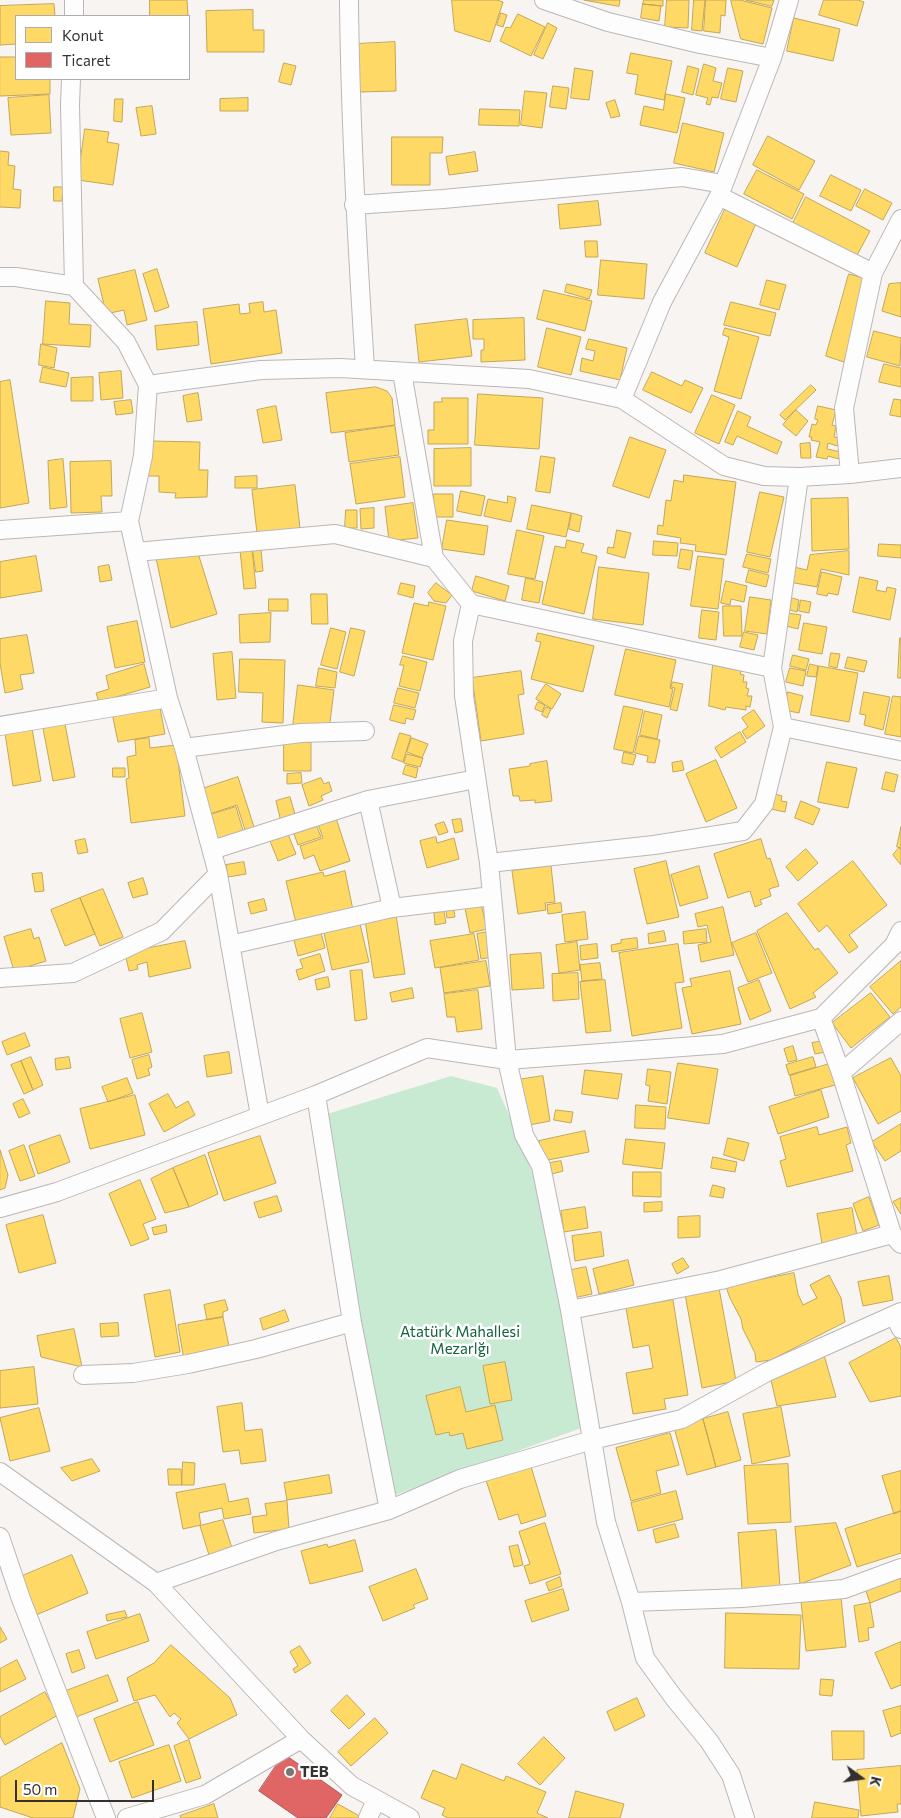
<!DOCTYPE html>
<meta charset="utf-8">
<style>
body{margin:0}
#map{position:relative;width:901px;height:1818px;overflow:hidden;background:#f8f4f2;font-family:Commissioner,sans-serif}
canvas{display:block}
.legend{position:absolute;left:15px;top:15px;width:175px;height:65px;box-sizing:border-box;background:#fff;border:1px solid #aeadac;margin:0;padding:6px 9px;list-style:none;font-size:15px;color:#343130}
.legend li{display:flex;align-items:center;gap:10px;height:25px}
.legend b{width:25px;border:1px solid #aeadac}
.north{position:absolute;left:836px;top:1753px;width:50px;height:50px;-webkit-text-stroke:4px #fff;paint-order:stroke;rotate:104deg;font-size:14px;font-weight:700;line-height:20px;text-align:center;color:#343130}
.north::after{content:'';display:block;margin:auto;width:18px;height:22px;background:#343130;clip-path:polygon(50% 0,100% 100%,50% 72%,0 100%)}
.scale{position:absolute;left:15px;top:1780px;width:139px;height:22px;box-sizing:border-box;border:2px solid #343130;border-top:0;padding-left:6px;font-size:15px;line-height:18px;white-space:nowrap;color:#343130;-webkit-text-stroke:4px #fff;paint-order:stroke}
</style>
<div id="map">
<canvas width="901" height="1818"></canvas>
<ul class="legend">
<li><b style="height:14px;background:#ffd966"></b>Konut</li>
<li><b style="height:14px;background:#e06666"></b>Ticaret</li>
</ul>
<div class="north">K</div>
<div class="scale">50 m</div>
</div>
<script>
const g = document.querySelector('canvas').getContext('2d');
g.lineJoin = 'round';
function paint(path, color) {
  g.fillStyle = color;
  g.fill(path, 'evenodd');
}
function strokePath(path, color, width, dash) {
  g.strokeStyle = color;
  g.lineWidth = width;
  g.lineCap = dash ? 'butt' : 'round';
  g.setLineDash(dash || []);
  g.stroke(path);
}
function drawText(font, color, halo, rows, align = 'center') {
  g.font = font + ' Commissioner,sans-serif';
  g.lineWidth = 5;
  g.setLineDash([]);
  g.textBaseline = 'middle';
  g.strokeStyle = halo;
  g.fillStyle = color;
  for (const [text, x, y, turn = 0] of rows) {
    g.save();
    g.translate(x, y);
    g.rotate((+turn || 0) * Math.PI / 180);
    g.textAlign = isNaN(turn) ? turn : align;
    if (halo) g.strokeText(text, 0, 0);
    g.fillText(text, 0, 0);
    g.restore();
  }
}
const green = new Path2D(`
 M451,1076l46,12 23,51 23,63 44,224 -209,75 -28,-153 -23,-234z`);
const homes = new Path2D(`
 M150,0h37l1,16h-38z
 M452,0h45l6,2 -13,40 -35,-11z
 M584,0h36l-1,6z
 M644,0h19v6l-20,-2z
 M667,0h22l-1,28 -23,-1z
 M694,0h11l-3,31 -10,-1z
 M706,0h20l-1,16 -4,-1 -1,18 -16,-2z
 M731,0h9l32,8 -9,36 -22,-5z
 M746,0h28l-2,6z
 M824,0h34l6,2 -7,24 -38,-11z
 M54,4l1,12h-39v28l-16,1v-39z
 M643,4l18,2 -2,15 -18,-3z
 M253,10v20h11v22h-57l-1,-41z
 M501,13l6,2 -4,12 -6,-2z
 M518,14l27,13 -14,29 -31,-15 6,-14 4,1z
 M794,18l46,11 -7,32 -46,-10z
 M548,23l9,5 -14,31 -9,-4z
 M395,42l1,49 -37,1 -2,-48z
 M631,53l41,8 -8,39 -29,-6 3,-19 -11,-2z
 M0,57h16v22h34v15l-50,2z
 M284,63l12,3 -5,19 -12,-3z
 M704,64l12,4 -3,13 9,2 -4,15 -6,-1 -2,8 -4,-1 2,-6 -12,-3z
 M688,66l11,3 -6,26 -11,-3z
 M575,68l18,3 -4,29 -18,-2z
 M728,68l15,3 -7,31 -15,-3z
 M553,86l16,2 -3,21 -16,-2z
 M525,91l22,2 -5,35 -21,-3z
 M666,94l19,4 -8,35 -37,-8 4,-19 19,4z
 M49,95l2,38 -40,2 -3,-37z
 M248,98v13h-28v-12z
 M115,99h8l-1,23 -8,-1z
 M615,100l5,16 -9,2 -5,-15z
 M152,106l4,28 -15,2 -5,-28z
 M480,109l40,1 -1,16 -40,-1z
 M683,123l41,10 -10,39 -40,-9z
 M85,129l24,3 -2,10 12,2 -6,41 -35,-5z
 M768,136l47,25 -16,29 -46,-25z
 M392,137h51l-1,16h-12v32h-38z
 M0,151l9,1 -1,13 7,1 -2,23 8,1 -1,18 -20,-1z
 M475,152l3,19 -29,4 -3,-18z
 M757,170l47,24 -12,25 -48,-25z
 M831,175l30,15 -10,21 -31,-15z
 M54,187h9l-1,14h-8z
 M865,189l27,14 -9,17 -27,-14z
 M806,197l64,34 -15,28 -63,-34z
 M598,201l3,24 -41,4 -2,-24z
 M726,207l31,14 -20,46 -32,-14z
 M585,241h12l1,16h-12z
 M601,260l46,4 -3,35 -46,-4z
 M157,269l12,38 -14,5 -12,-38z
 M135,270l12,50 -20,5 -3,-15 -18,4 -8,-35z
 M849,274l18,5 -23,83 -18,-6z
 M767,280l19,5 -7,25 -19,-5z
 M901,283v34l-19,-6 7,-27z
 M567,284l25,6 -3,9 -24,-7z
 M544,290l48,11 -7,30 -48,-12z
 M46,301l24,2 -1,21 22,1 -1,22 -47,-3z
 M263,302l1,10 12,-2 6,43 -71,11 -8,-55 36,-5 1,10 10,-1 -1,-9z
 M731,302l45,11 -6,23 -46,-11z
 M524,318l1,42 -44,2v-12h3v-11h-11v-19z
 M467,319l5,37 -53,6 -4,-37z
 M197,322l2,23 -42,5 -2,-24z
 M547,328l34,9 -10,38 -33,-8z
 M725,328l34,9 -18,62 -27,-8 15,-54 -6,-2z
 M874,331l27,7 -1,28 -33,-9z
 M589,339l38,9 -7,32 -40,-9 2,-13 11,3 2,-10 -9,-2z
 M41,344l16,4 -3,20 -15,-3z
 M884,364l17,4v19l-22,-5z
 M43,367l26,6 -3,14 -26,-5z
 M121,371l2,27 -22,2 -2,-27z
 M652,372l30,14 3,-6 18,8 -12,25 -48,-23z
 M93,377v24h-22v-23z
 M10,380l19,123 -29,5v-126z
 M811,385l5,5 -31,30 -5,-5z
 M376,387l11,4 5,7 3,27 -64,8 -5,-40z
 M198,393l4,27 -15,2 -4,-26z
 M478,394l65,4 -4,51 -64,-4z
 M712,395l23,10 -16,39 -24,-11z
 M442,398h26v46h-40v-14h6v-28h8z
 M894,399l7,1v17l-11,-2z
 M131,400l2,13 -17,2 -2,-13z
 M276,406l6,34 -19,3 -6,-33z
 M818,406l18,4 -4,15 4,1 -2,11 5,1 -2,8 -9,-3 -1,6 14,3 -2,7 -11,-3 -1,3 -11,-2 4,-15 -9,-2 1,-3h-3l3,-13 4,1 2,-5 -3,-1z
 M796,410l12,11 -12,15 -13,-11z
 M738,411l13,6 -4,9 35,16 -5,12 -40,-18 -4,9 -8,-3z
 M395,426l4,29 -50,7 -4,-29z
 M630,437l36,13 -17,48 -36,-12z
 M150,441l50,1 -1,28h9l-1,27 -32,1 1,-5 -17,-1v-16h-10z
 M810,443l1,15h-10l-1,-14z
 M471,448v38h-37v-37z
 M541,456l14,2 -5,35 -14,-2z
 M400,457l5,40 -49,7 -6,-40z
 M63,459l4,48 -17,2 -2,-48z
 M111,461l1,35h-11l1,16 -31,1 -1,-51z
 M684,475l52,7 -10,73 -31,-4 1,-6 -16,-2 1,-5 -24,-4 1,-9 5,1 3,-26 5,1 3,-21 9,2z
 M257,476v12h-22v-11z
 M295,485l5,43 -43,5 -5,-43z
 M461,491l24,5 -4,20 -24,-5z
 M760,492l24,5 -14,60 -23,-5z
 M434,494h19v23h-19z
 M508,496l8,2 -5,24 -27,-6 4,-17 19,4z
 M848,498l1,51 -37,2 -1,-52z
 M413,503l5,35 -29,3 -4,-34z
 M532,505l39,8 -5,24 -39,-8z
 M374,508v20l-13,1 -1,-20z
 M346,510h11v18h-12z
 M572,513l10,3 -3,16 -10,-3z
 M447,520l41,6 -4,29 -42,-6z
 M517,530l27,6 -9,43 -27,-5z
 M617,530l14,3 -6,25 -18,-5 1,-6 5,1z
 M567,540l17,4 -3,8 16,4 -13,58 -42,-10 13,-58 10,2z
 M654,541l24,2 -1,13 -24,-1z
 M879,544l22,1v13l-23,-2z
 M252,549l4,39 -12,1 -4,-39z
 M681,549l12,2 -3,19 -12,-2z
 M253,550h8l2,21 -7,1z
 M849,551v24l-28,-6 -4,18 -28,-5 5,-15 13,3 3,-15z
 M198,553l19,61 -46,14 -15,-70z
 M747,554l24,5 -3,14 -25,-6z
 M36,556l6,35 -42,7v-36z
 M698,556l26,3 -6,50 -27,-3z
 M109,565l3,15 -12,2 -2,-15z
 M599,567l50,6 -6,52 -50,-6z
 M749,570l20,5 -3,12 -20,-5z
 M822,572l20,5 -4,18 -10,-2 -1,3 -10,-2z
 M476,576l33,10 -4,15 -33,-10z
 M860,577l18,4 -2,9 10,2 1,-5 9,2 -6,31 -37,-8z
 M526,578l17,4 -4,21 -17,-3z
 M726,581l21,5 -3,16 -13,-3 -1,6 -9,-2z
 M401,583l14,3 -2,12 -15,-4z
 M436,583l16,12 -6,8 -12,-2 -6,-8z
 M311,594h16l1,30h-16z
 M750,597l21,3 -4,34 -22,-3z
 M792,598l7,2 -2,12 -7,-2z
 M269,599h19v12h-19z
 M801,600l10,2 -2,11 -10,-2z
 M429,602l17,4 -13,54 -31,-7 12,-50 14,3z
 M723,606h18l1,30h-18z
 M702,610l17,2 -3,28 -17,-2z
 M271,613l-1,29 -30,1 -1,-28z
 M788,613l13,2 -3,14 -12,-3z
 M137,621l8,41 -30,6 -8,-41z
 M804,623l23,4 -5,27 -23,-4z
 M331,628l15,4 -9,37 -16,-4z
 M351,628l14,3 -11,45 -14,-4z
 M744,632l14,3 -4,15 -14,-3z
 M538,633l56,13 -11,46 -52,-13 10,-37 -5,-1z
 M27,635l7,38 -14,2 3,14 -18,4 -5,-30v-24z
 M900,638h1v40h-3z
 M626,649l50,11 -6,28 3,1 -4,18 -54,-12z
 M232,652l4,46 -19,2 -4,-46z
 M831,653l9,1 -3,14 -8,-2z
 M793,655l16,4 -3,11 -16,-4z
 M403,656l24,6 -7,29 -21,-5 5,-21h-4z
 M848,657l19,4 -3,11 -19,-4z
 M240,659l45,1 -2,63 -21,-1 1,-29 -24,-1z
 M144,664l6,23 -51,15 -3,-9 13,-4 -3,-13z
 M810,664l8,2 -2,11 -9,-1z
 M713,665l28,6 -1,3 4,1 -1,7h4l-1,6 3,1 -2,7h5l-2,11 -4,-1v4l-20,-3 -1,3 -16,-4z
 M819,666l39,7 -9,49 -38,-7z
 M319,668l18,4 -2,16 -19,-2z
 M790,668l16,3 -3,15 -17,-4z
 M521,671l3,23 -6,1 6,39 -43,7 -9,-63z
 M673,682l10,2 -6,27 -7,-2 5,-21 -4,-1z
 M546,684l15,10 -9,15 -16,-10z
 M298,685l36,5 -5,40 -36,-4z
 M398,688l21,5 -4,15 -21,-5z
 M788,692l15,4 -4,17 -15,-3z
 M864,692l26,5 -7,33 -19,-5 2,-10 -6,-1z
 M893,696l8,1v40l-16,-3z
 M538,702l7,3 -3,7 -7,-3z
 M159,703l6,31 -47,8 -6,-29z
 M394,705l22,5 -3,10 -7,-2 -1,6 -15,-4z
 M624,706l19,4 -10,43 -19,-4z
 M546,707l5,2 -4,9 -5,-3z
 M754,710l11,16 -18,13 -5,-8 6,-4 -6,-9z
 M645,711l17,4 -5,24 -17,-4z
 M65,724l10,53 -22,4 -10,-53z
 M32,728l9,53 -28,5 -8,-53z
 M740,732l6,10 -25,16 -6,-10z
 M400,733l11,3 -8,26 -11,-4z
 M639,736l21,4 -5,23 -8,-1 1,-6 -13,-3z
 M149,738l1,10 26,-3 9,71 -54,7 -5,-44 3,-1 -2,-21 9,-2 -1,-15z
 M412,738l16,6 -6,14 -15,-6z
 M284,742h27v29h-27z
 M624,752l12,3 -3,10 -11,-2z
 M407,754l16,4 -3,9 -16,-4z
 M716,760l21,48 -31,14 -20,-48z
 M547,761l5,40 -17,2v-3l-15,1 -1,-5h-6l-4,-27 21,-3v-2z
 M682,761l2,9 -11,2 -1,-9z
 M827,762l30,6 -9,40 -30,-6z
 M406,765l12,3 -2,10 -13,-4z
 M113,768h12v9h-12z
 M886,772l12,3 -4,17 -12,-3z
 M301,773l1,10 -15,1v-10z
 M238,777l17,53 -9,3 -9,-28 -30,10 -8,-25z
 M321,778l3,6 5,-2 3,9 -11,5 2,4 -14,6 -7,-21z
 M775,794l7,2 -1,5 6,1 -2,10 -14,-3z
 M290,797l6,21 -15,4 -5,-21z
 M801,801l19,8 -7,16 -18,-7z
 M236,807l8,27 -25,8 -9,-27z
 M336,818l14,43 -30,10 -6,-16 -10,4 -4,-13 23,-8 -5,-14z
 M461,819l2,12 -8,2 -3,-13z
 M444,822l4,10 -9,3 -4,-10z
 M317,827l4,10 -23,8 -4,-11z
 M901,827v21l-4,-1z
 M288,834l8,20 -18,7 -8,-20z
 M436,837l1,6 17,-5 5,21 -32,9 -7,-27z
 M85,839l3,13 -10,2 -3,-13z
 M761,839l6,20 3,-1 9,28 -10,3 2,7 -11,4 2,4 -7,3 -5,-16 -22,7 -14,-44z
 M899,848l2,1v16l-8,-10z
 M806,849l12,14 -20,18 -12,-14z
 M666,861l13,56 -32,7 -13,-55z
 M853,861l34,44 -38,30 9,12 -9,6 -22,-28 -8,7 -21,-28z
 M244,862l2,12 -18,3 -2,-12z
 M551,866l4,36 -10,1 1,7 -28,4 -6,-43z
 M699,866l9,32 -28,8 -9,-31z
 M345,871l8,39 -57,13 -10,-42 37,-9 1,4z
 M42,873l2,18 -9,1 -3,-18z
 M143,878l5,16 -15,4 -5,-15z
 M103,889l20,48 -23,9 -20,-48z
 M80,898l15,36 -30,12 -14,-36z
 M264,899l3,11 -16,4 -3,-11z
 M561,903l1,9 -14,2 -1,-9z
 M481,904l6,25 -17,4 -5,-25z
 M723,907l11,48 -33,7 -3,-17 13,-3 -4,-17 -9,2 -3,-13z
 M454,910l1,7 -8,1 -1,-7z
 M444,912l2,11 -11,2 -1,-12z
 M585,912l3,27 -23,3 -3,-27z
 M787,913l28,37 3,-2 20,25 -25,20 3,4 -26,12 -33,-78z
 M396,915l9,59 -31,4 -9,-58z
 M359,920l10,42 -37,8 -9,-42z
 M31,929l3,10 5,-2 7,24 -32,10 -10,-34z
 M320,929l5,19 -27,8 -5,-20z
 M706,929l1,13 -23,2 -1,-12z
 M664,931l2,10 -17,3 -1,-10z
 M488,932l4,25 -11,2 -4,-25z
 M756,933l16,40 -24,9 -16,-39z
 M474,934l5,26 -44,8 -5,-27z
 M637,938l1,10 -26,4 -1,-7 10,-2v-3z
 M185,941l6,27 -42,9 -2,-15 -10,3 1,4 -9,2 -4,-18z
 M577,942l3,28 -21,3 -3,-28z
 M597,944l1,14 -17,2 -1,-14z
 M678,944l6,38 -9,1 7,45 -50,8 -13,-83z
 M541,953l3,35 -32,2 -2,-35z
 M320,954l5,17 -26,9 -3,-10 7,-2 -3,-8z
 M486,961l4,25 -46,7 -4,-25z
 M901,961v46l-8,7 -23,-27z
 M600,963l2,16 -20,2 -2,-16z
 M362,970l5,49 -12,2 -5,-50z
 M730,971l11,53 -49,10 -10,-46 10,-2 -2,-7z
 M578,973l1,26 -26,2 -1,-27z
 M328,977l2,10 -13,3 -2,-10z
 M605,980l6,51 -25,2 -6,-51z
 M759,980l12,31 -21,9 -12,-32z
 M412,988l2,10 -22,4 -2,-9z
 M478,990l4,39 -25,3 -2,-15h-8l-3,-23z
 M871,993l19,24 -39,31 -19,-25z
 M142,1013l10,39 -22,6 -10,-39z
 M25,1033l5,13 -23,9 -5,-13z
 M824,1041l2,11 -11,2 -3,-11z
 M793,1046l4,14 -9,2 -4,-13z
 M229,1052l3,21 -25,4 -3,-21z
 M149,1055l3,12 -4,2 2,6 -13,4 -5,-19z
 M31,1057l12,28 -10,5 -12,-29z
 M69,1057l2,11 -15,2 -1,-11z
 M813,1057l3,10 -27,8 -3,-10z
 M891,1058l10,18v35l-23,13 -25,-46z
 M21,1061l12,29 -9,4 -13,-29z
 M678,1063l40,6 -9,55 -41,-6z
 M829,1064l6,21 -40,11 -5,-20z
 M648,1069l23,3 -4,32 -19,-3 2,-15 -4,-1z
 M585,1070l37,4 -4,25 -36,-5z
 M543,1076l7,45 -26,5 -7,-46z
 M127,1078l6,15 -25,9 -6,-15z
 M821,1090l8,27 -51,17 -9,-27z
 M168,1094l8,14 12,-7 7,14 -31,17 -15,-28z
 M135,1095l10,40 -55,14 -10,-40z
 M23,1099l7,14 -11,5 -6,-14z
 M636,1105l30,2 -1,22 -30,-1z
 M556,1110l17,2 -2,11 -17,-3z
 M901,1124v27l-16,10 -13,-19z
 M817,1127l2,8 28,-8 4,16 -5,2 7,26 -66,16 -7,-26 6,-2 -6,-22z
 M585,1131l4,21 -46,9 -4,-20z
 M60,1135l10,27 -32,12 -9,-28z
 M260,1136l16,47 -52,18 -16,-48z
 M728,1138l21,5 -5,18 -20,-6z
 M626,1139l39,4 -3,26 -39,-5z
 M24,1145l11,31 -15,5 -11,-30z
 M0,1150l8,25 -3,13 -5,2z
 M205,1155l13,39 -29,13 -16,-39z
 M713,1157l24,5 -2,10 -24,-4z
 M561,1161l2,10 -11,3 -2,-11z
 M173,1168l16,39 -24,6 -14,-34z
 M633,1172h28v25l-28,-1z
 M140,1180l16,39 -13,5 6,15 -18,7 -22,-52z
 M713,1185l12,3 -2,10 -13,-2z
 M277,1196l5,15 -23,7 -5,-15z
 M869,1197l10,28 -16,6 -10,-27z
 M901,1198v16l-8,-12z
 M662,1202v9l-18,1v-9z
 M585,1207l3,21 -24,4 -3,-21z
 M852,1208l5,28 -35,7 -5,-29z
 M43,1215l13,48 -37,10 -13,-48z
 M700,1216v21l-22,1v-21z
 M166,1225l1,7 -13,3 -2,-7z
 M601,1232l3,24 -29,5 -3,-25z
 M683,1258l6,9 -12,7 -5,-10z
 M628,1260l6,25 -35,9 -6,-25z
 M586,1267l6,27 -19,4 -6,-27z
 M794,1273l4,21 5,11 14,-7 -7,-13 19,-10 12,23 4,24 -74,38 -15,2 -1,-9 -12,-24 -2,-10 -11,-21 -4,-11z
 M889,1276l4,24 -30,6 -5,-24z
 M719,1288l17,93 -34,7 -17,-94z
 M170,1290l10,62 -25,5 -11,-62z
 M225,1300l3,10 -5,2v5l-16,3 -3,-15z
 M673,1300l15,95 -24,4 2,10 -33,5 -7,-41 27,-5 -4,-23 -16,3 -7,-40z
 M285,1310l4,11 -26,9 -3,-11z
 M223,1317l7,34 -46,9 -6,-35z
 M118,1323l1,13 -18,1 -1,-13z
 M74,1329l8,38 -41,-10 -4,-21z
 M896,1338l5,9v49l-31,6 -21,-39z
 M824,1355l12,42 -59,9 -6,-26z
 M505,1362l7,38 -22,4 -7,-38z
 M34,1367l4,37 -38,4v-37z
 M460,1387l6,25 29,-7 8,35 -36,9 -4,-16 -13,3 -1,-4 -13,3 -10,-39z
 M242,1403l3,28 17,-2 4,32 -25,3 -2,-14 -16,2 -6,-45z
 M781,1407l9,49 -38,8 -9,-50z
 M39,1408l11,43 -40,10 -10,-43z
 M728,1412l13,48 -25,7 -13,-48z
 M703,1419l13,48 -29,8 -13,-48z
 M670,1433l9,32 -23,6 5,22 -30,8 -15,-53z
 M92,1459l8,12 -28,10 -11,-13z
 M529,1460l17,56 -25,8 -3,-10 -19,6 -15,-46z
 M183,1462l12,1 -1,22h-12z
 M788,1464l3,58 -43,2 -4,-58z
 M168,1469h13l1,16h-13z
 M901,1471v40l-7,3 -12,-38z
 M329,1475l3,18 -45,7 -3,-17z
 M225,1484l4,18 19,-4 3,16 -27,5 -2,-11 -23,5 2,12 -18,4 -7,-36z
 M676,1491l7,28 -45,12 -7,-28z
 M287,1501l2,28 -35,4 -2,-16 15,-2 -2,-11z
 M901,1511v42l-44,14 -12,-38z
 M223,1520l9,28 -23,7 -9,-29z
 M545,1523l16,51 -31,10 -6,-18 6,-2 -11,-32z
 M836,1523l15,42 -51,19 -5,-57z
 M675,1524l4,13 -23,6 -3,-13z
 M776,1530l4,57 -38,2 -4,-56z
 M355,1540l8,31 -53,13 -9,-33 26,-7 1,3z
 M518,1545l5,20 -9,2 -5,-20z
 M72,1555l16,38 -52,22 -16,-38z
 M416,1569l12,30 -15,6 2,3 -32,13 -14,-34z
 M901,1571v20l-31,12 -6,-18z
 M560,1577l2,9 -13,5 -3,-8z
 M563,1589l6,21 -37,12 -7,-21z
 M841,1597l5,50 -40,4 -5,-50z
 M870,1603l4,24 -6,1 1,12 -10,2 -5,-36z
 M125,1611l2,6 -20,4 -1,-6z
 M726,1613l75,2 -2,54 -74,-1z
 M140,1614l9,27 -53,18 -9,-27z
 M0,1627l7,12 -7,4z
 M901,1642v43l-10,4 -16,-36z
 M171,1645l59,53 7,17 -48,24 -12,-16 4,-4 -7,-6 -4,4 -15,-22 -21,6 -7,-23 27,-15z
 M300,1646l11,17 -16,10 -2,-4 5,-3 -8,-14z
 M79,1650l6,18 -13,5 -6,-19z
 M17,1660l9,19 -26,13v-23z
 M108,1675l10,26 -42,16 -10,-26z
 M821,1679l13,1 -2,16 -12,-1z
 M45,1692l13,23 -53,30 -5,-9v-19z
 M347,1695l18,19 -16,15 -18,-18z
 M637,1698l8,18 -30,15 -8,-19z
 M138,1702l16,43 -44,17 -16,-43z
 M901,1706v27l-10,4 -8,-26z
 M375,1718l13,15 -37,33 -13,-14z
 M832,1731h32v28l-31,1z
 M544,1737l21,21 -25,27 -22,-21z
 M189,1740l12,38 -15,5 -12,-37z
 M62,1743l18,46 -7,29h-40l-33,-11v-29z
 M169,1745l12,36 -49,17 -13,-36z
 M462,1764l42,17 2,-5 40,16 -9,21 11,5h-100l-6,-3 3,-7 -24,-10 12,-28 23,9z
 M901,1766v38h-4l1,8 -37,4 -4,-46z
 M576,1791l48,13 -4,14h-51z
 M815,1802l44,8 -1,8h-46z
 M214,1804l4,14h-37l-1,-2z
 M338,1804l25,14h-33z`);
const shops = new Path2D(`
 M284,1754l58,41 -16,23h-28l-39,-27z`);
const street = new Path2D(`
 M349,0c1,123 8,245 16,368
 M544,0l64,22 92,22 72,14
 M74,16v-16
 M71,79l-1,26 4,181
 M719,196l154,77
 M354,205l89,-6 239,-22 41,7
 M0,277h16l58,9 52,56 22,43 113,-15 79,-2 189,11 93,20 102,67 40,10 35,1 51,-3 51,-6
 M402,372l32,186 37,46 301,64
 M148,385l-5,71 -14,65 39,177 16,50 34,126 42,242
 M622,399l40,-97 57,-106 53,-138 17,-58
 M850,474l-6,-66 29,-135 28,-54
 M0,530l129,-9
 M136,552l199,-18 99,24
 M471,604l-8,37 1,55 25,167 18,197 17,75 17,31 29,144 36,212 25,80 14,56 29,40 35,43 22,34 14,43
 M0,726l168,-28
 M783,727l118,24
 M184,748l117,-15 64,-2
 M212,850l156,-50
 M489,863l165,-18 89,-14 21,-27 19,-77 -11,-59 27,-191
 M392,908l-24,-108 108,-21
 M230,945l162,-37 100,-12
 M0,978l73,-5 89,-42 56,-57
 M821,1018l20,55 51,161 9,10
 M841,1073l60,-52
 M316,1095l36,227 37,188
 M0,1208l57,-16 259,-97 111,-47 80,12 216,-16 98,-26 73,-73 7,-14
 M570,1310l151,-30 171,-46
 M894,1315l7,14
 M83,1375l50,-2 55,-9 68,-15 96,-27
 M0,1472l156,111 145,156 51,47 58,32
 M0,1537l21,62 85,219
 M156,1583l120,-42 113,-31 71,-31 132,-39 90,-21 85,-47 134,-60
 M631,1602l111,-4 102,-9 57,-21
 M127,1818l78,-23 96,-56
 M368,1818l8,-18`);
const markers = [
 [290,1772,5,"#797574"]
];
const parkNames = [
 ["Atatürk Mahallesi",460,1332],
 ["Mezarlğı",460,1349]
];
const poiNames = [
 ["TEB",300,1772]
];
paint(green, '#c8ead3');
paint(homes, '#ffd966');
strokePath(homes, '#c2a756', 1);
paint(shops, '#e06666');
strokePath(shops, '#ac5656', 1);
strokePath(street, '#bab7b6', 20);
strokePath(street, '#fefdfd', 18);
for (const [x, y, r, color] of markers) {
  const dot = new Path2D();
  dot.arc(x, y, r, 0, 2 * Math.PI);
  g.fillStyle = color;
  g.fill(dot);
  strokePath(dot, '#fff', 2);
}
drawText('15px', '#11613b', '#fff', parkNames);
drawText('bold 15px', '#343130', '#fff', poiNames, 'left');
</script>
